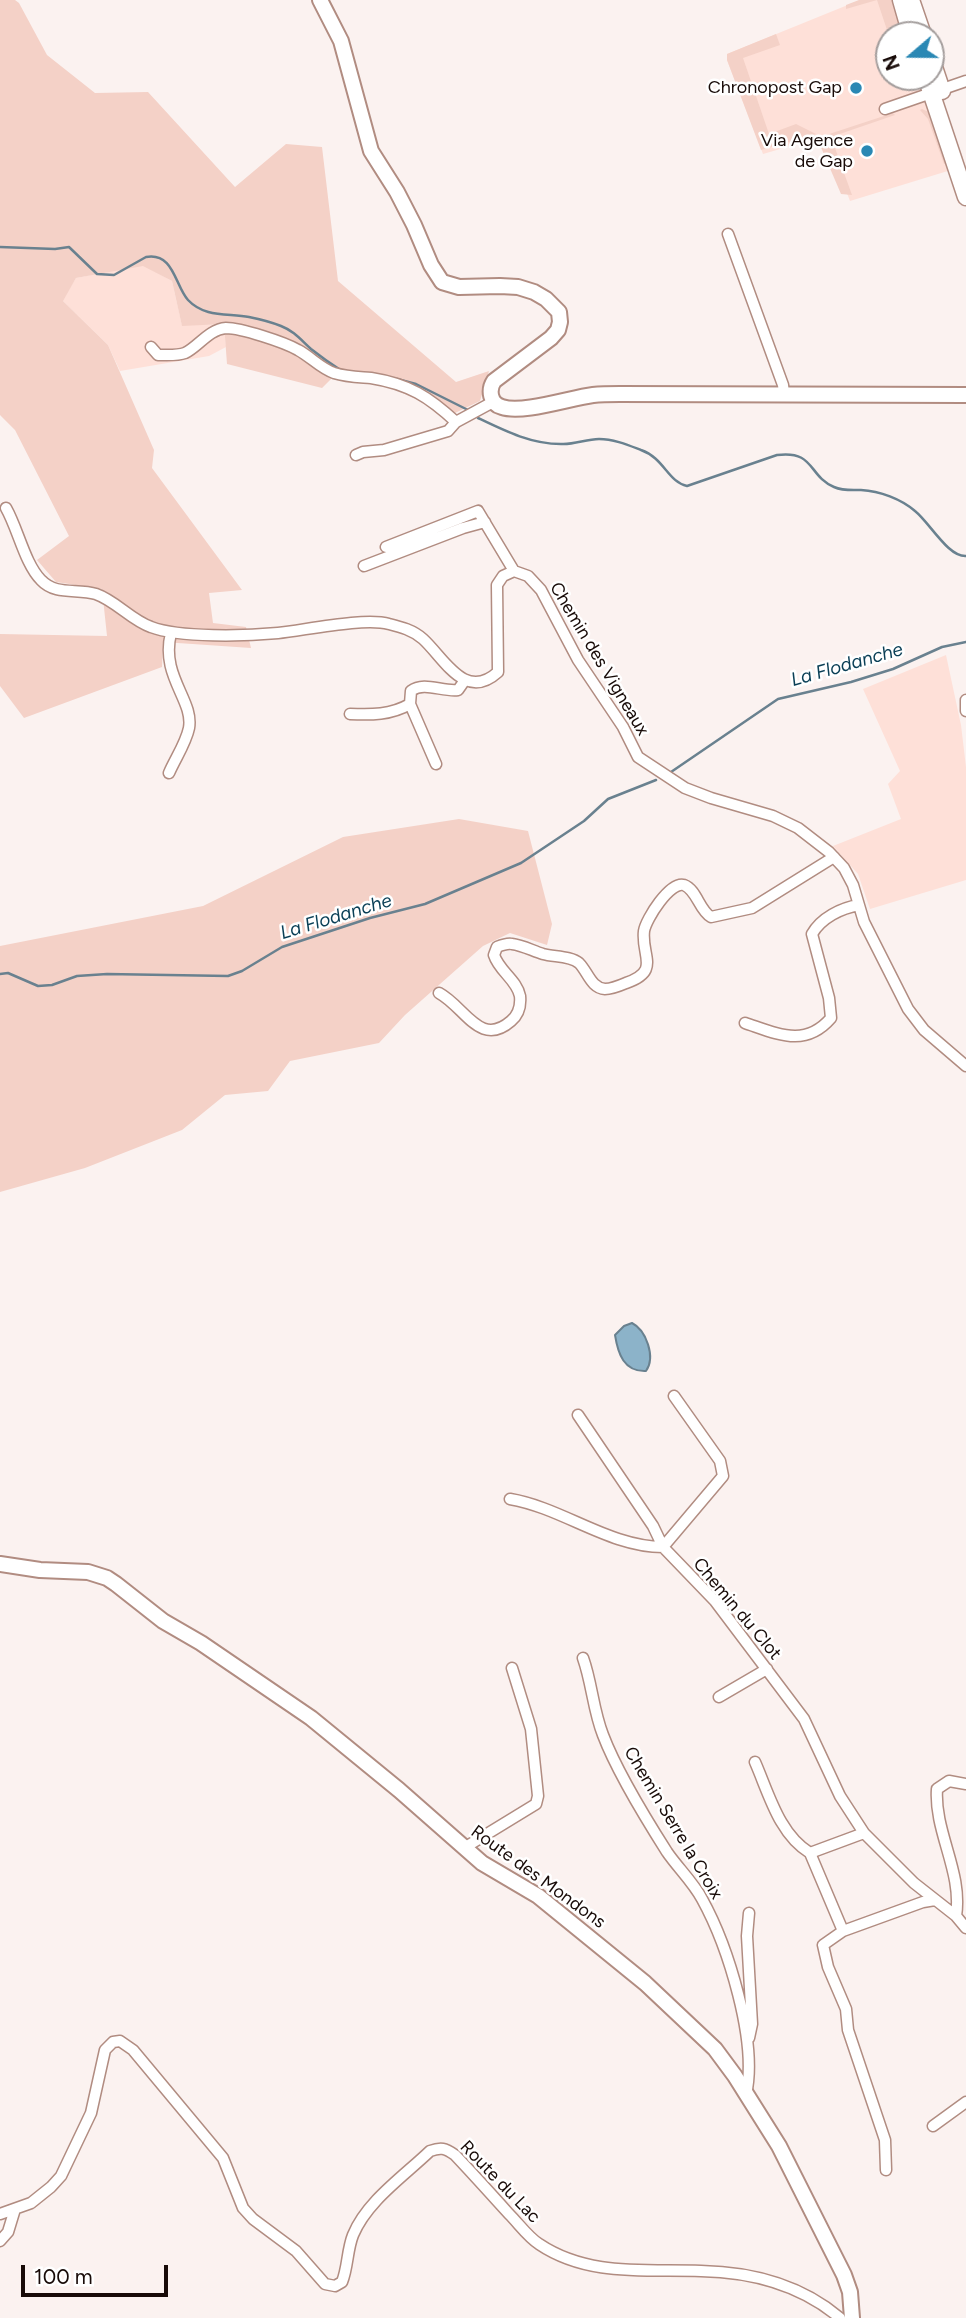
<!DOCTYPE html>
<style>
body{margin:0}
#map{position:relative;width:966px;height:2318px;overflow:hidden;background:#fbf2f0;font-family:Figtree,sans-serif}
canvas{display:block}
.north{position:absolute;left:875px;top:21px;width:70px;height:70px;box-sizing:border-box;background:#fff;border:2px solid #a39d9c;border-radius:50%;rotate:250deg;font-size:19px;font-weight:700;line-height:28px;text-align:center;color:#180b08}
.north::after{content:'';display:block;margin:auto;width:24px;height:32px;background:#2a88b4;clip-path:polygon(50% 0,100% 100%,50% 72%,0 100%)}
.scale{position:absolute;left:21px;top:2265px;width:147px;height:32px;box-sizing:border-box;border:4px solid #180b08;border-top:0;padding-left:9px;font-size:21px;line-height:24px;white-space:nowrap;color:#180b08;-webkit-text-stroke:5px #fff;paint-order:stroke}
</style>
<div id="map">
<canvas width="966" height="2318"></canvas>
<div class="north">N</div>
<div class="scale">100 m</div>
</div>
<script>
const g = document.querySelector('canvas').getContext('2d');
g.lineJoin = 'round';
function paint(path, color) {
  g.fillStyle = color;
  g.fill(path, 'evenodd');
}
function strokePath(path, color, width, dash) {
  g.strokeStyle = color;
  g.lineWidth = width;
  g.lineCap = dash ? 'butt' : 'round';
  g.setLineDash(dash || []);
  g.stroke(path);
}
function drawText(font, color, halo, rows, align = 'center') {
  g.font = font + ' Figtree,sans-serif';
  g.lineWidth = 5;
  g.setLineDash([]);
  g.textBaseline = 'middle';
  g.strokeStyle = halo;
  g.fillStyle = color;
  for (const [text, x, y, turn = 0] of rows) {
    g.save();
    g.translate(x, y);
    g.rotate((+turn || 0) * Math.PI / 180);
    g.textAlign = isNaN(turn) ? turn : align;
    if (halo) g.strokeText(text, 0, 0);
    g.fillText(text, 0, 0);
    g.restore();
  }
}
const built = new Path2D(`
 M860,0h34l-5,35v42h31l31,93 -101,31 -25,-65 -62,18 -36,-94v-6z
 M143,265l29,16 10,44 42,-1 2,23 -17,9 -89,15 -12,-26 -46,-45 14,-22z
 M946,655l15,70 5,42v113l-96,29 -12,-35 -25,-28 68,-27 -13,-35 12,-13 -37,-82z`);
const green = new Path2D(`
 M0,0h15l4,3 28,52 48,38 53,-1 87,95 51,-43 36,3 16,134 118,101 33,-11 -9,30 -25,12 -29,-9 -40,-19 -53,-8 -11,11 -95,-24 -3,-40 -42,2 -10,-45 -29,-15 -67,12 -13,23 45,44 46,105 -2,18 90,122 -33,3 4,30 33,4 5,21 -88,-6 -1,25 -138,51 -24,-32v-52l107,2 -5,-47 -46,-7 -19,-22 32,-24 -54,-106 -15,-15z
 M859,0h37l11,35 -18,1 -12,-36 -31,9v-4z
 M776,34l4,11 -37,13 26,76 27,-10 20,10 -55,16 -34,-90v-6z
 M922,109l11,5 16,49 -5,1 -16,-45 -8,-9z
 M893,113l2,2 -64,22 21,58 -11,-1 -24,-56z
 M459,819l69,12 24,93 -5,21 -37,-12 -27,13 -78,69 -26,28 -89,18 -22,30 -43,4 -43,35 -97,38 -85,24v-246l203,-40 140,-69z`);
const water = new Path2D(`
 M632,1323c14,7 24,34 14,48 -22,1 -28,-17 -31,-36l9,-9z`);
const stream = new Path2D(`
 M0,247l55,2 14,-2 28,27 17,1 32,-18c28,-5 29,29 42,43 17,18 40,13 61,17 10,2 22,5 32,9 13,5 20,14 30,23 10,8 20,15 31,22
 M397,379l19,5 52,26
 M478,418c27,13 53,26 83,26 13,1 25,-5 38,-5 15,0 29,6 42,11 23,8 27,32 46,36l90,-31c38,-5 31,21 57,32 9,4 17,3 27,3 19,1 40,9 54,21 15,12 33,46 51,45
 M671,772l107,-73 73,-17 42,-13 49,-22 24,-5
 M0,974l8,-1 30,13 14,-1 25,-9 30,-2 121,2 14,-5 40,-24 88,-29 55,-14 96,-41 63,-42 24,-22 48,-19`);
const street = new Path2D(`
 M885,109l81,-28
 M728,234l55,151 1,8
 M151,347l7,8c8,0 19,1 27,-2 13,-6 24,-24 41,-25 15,0 58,14 72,22 13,7 22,18 36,23 13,4 25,4 37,5 38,6 58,19 85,44
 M356,455l7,-3 21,-2 64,-19 8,-9 37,-20
 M6,508c12,21 19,56 35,72 15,16 36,8 55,14 20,7 35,26 55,33 29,11 95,9 127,6 28,-3 87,-16 111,-9 12,3 24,6 34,15 21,19 42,63 75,33l-1,-87 6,-9 11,-5 14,5 13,14 37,70 45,67 15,30 47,31 26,10 62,18 25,12 31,24 15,16 9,17 11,37 44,87 16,21 42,36
 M386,547l92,-36 36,60
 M364,566l99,-38 22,-6
 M966,700v11
 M350,714c21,1 41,1 60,-10
 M436,764l-26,-60 1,-13c13,-10 31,1 47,-1l7,-10
 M169,773c6,-14 17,-30 20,-45 5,-28 -29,-52 -18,-95
 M439,993c26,14 41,55 72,28 7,-6 10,-15 9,-25 -3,-16 -21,-25 -26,-41l3,-8c5,-2 10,-4 15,-3 10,1 21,7 31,10 11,3 28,2 36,9 9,9 12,25 26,26 7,0 14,-3 21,-6 35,-12 15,-27 18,-52 2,-12 26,-50 40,-46 13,5 15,25 27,32l41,-9 82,-51
 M745,1023c33,11 60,25 86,-5l-2,-20 -17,-64c9,-16 29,-26 47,-29
 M578,1415l75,111 10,21 60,-71 -3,-15 -46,-65
 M510,1499c53,9 99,48 153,48l52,54 89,118 36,77 24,37
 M583,1658c9,25 10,52 20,77 14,37 43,84 64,117 11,16 26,30 35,47 26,47 56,143 44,195
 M719,1697l48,-28
 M755,1762c14,32 24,72 55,91l54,-20 50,50 42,33 10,12
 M464,1848l72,-44 2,-8 -7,-67 -19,-61
 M810,1853l33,78
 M956,1916c7,-44 -22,-84 -19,-127l12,-8 17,3
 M749,2038l3,-14 -5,-88 2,-23
 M933,2126l33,-24
 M886,2170l-1,-30 -37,-110 -2,-21 -18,-42 -5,-22 20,-14 80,-29 12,-2
 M0,2214l31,-11 20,-16 10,-11 30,-63 14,-63 8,-8 7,-1 13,9 90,108 20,50 10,11 43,32 29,33 10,2 7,-4c6,-15 5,-32 11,-47 14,-34 51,-59 77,-84 11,-4 15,-3 25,4 18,19 36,39 54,59 10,10 19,23 30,30 49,33 107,25 162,27 51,1 99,13 139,47
 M0,2241l8,-9 7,-23`);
const secondary = new Path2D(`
 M320,0l21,41 30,110 26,41 17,33 17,40 11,17 17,5 41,-1 18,1 16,5 12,7 13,13 1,10 -2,8 -7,8 -57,43c-6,9 -4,23 8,26 20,7 68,-9 91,-12 9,-1 18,-1 27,-1l346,1
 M0,1564l40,6 48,2 19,6 9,6 47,37 38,22 110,75 88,72 83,73 56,33 107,87 70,66 20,27 44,70 65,129 6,17 2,26`);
const primary = new Path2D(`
 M901,0l10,35
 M911,0l12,35
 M931,58l11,33
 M926,77l40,120`);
const markers = [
 [856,88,7,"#2a88b4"],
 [867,151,7,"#2a88b4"]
];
const poiNames = [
 ["Chronopost Gap",842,88],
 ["Via Agence",853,141],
 ["de Gap",853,162]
];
const streetNames = [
 ["Chemin des Vigneaux",599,659,59],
 ["Chemin du Clot",737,1609,50],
 ["Chemin Serre la Croix",673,1823,59],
 ["Route des Mondons",538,1877,36],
 ["Route du Lac",500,2182,46]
];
const waterNames = [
 ["La Flodanche",847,665,-16],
 ["La Flodanche",336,917,-17]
];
paint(built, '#fee0d8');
paint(green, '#f4d1c7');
paint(water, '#8cb3c9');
strokePath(water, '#69818f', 2);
strokePath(stream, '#69818f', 2.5);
strokePath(street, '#b18c81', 13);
strokePath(secondary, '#b18c81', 18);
strokePath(primary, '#b18c81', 19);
strokePath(street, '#fff', 10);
strokePath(secondary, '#fff', 14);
strokePath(primary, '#fff', 16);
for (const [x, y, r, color] of markers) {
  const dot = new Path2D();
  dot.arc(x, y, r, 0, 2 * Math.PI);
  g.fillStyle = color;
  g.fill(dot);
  strokePath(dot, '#fff', 2.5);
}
drawText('18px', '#180b08', '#fff', poiNames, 'right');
drawText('18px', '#180b08', '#fff', streetNames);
drawText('italic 19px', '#0a3f56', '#fff', waterNames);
</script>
